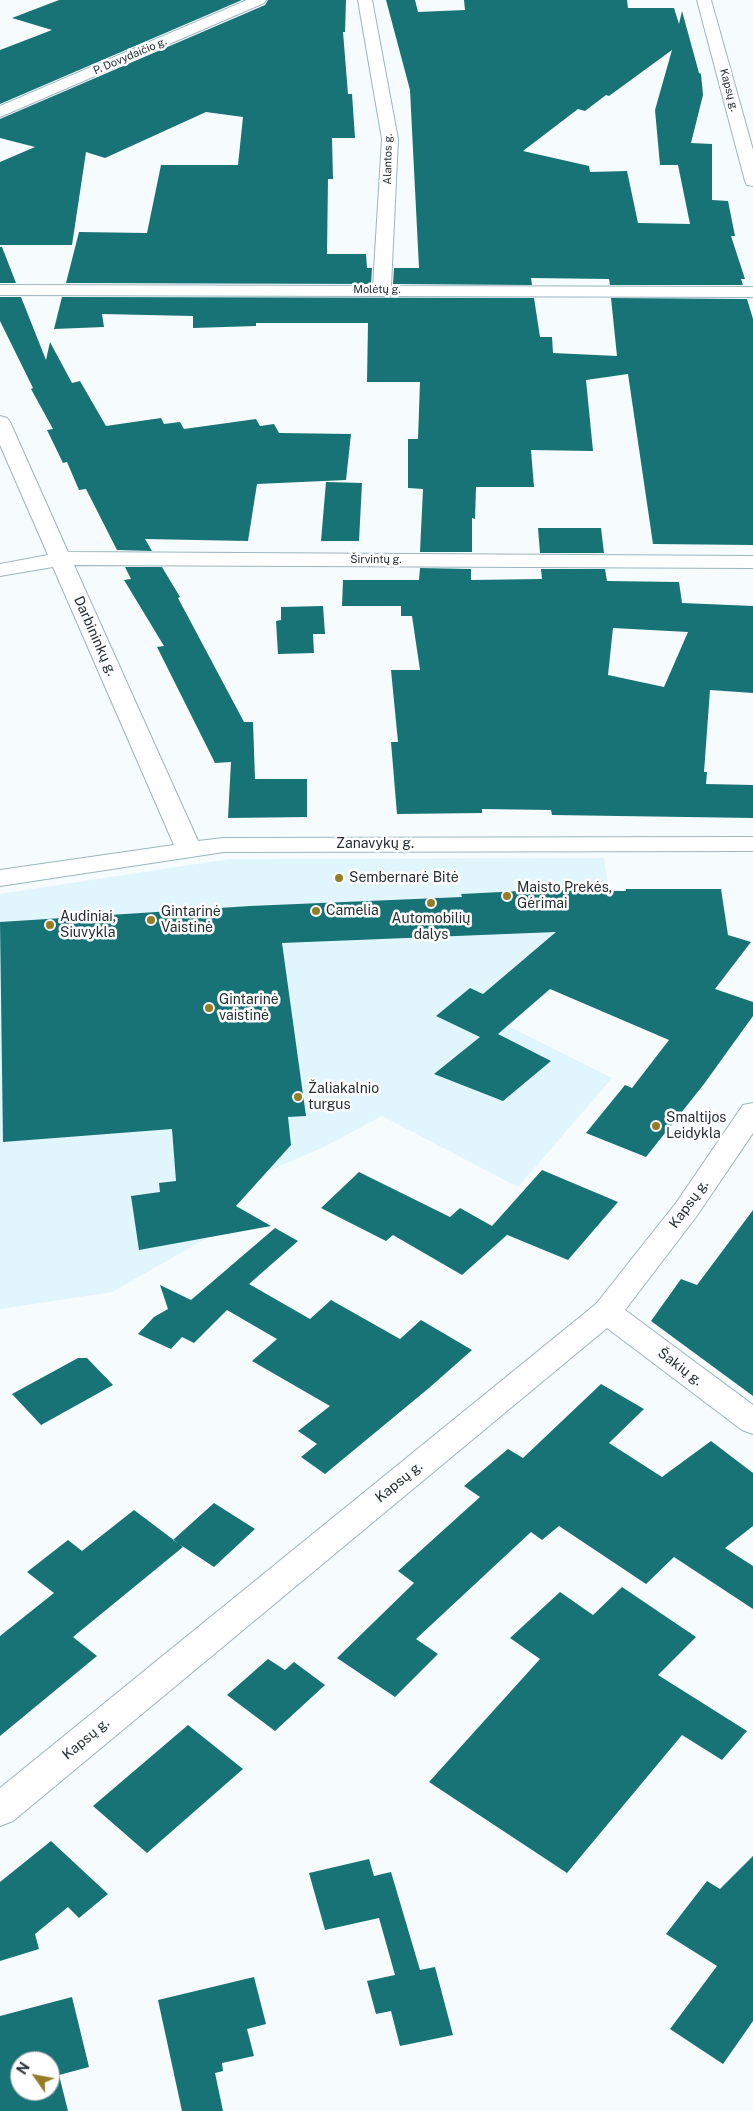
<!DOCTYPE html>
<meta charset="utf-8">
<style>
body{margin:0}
#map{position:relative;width:753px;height:2111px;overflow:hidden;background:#f6fbfd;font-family:"Public Sans",sans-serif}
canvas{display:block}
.north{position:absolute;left:10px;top:2051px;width:50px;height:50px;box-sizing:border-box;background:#fff;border:1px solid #a8acad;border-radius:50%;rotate:303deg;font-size:14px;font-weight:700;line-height:20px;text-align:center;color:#252f33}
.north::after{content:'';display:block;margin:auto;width:18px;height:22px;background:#957d25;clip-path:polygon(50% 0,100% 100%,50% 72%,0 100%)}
</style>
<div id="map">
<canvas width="753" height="2111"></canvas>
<div class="north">N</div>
</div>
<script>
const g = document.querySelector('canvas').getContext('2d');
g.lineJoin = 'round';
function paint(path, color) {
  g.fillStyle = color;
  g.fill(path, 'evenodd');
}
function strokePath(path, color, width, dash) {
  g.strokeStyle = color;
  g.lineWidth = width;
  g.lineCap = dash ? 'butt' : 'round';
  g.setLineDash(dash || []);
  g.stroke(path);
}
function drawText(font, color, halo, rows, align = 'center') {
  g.font = font + ' "Public Sans",sans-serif';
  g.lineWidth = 5;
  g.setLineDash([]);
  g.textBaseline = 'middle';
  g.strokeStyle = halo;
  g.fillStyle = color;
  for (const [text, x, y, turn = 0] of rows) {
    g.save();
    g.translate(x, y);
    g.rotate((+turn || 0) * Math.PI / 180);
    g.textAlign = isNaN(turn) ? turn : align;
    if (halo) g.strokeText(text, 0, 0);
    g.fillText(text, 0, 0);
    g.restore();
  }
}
const built = new Path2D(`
 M604,858l9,60 -25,39 -80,69 104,52 -94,109 -136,-71 -58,31 -56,24 -61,67 -95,54 -112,17v-415l229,-35z`);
const building = new Path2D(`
 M59,0h183l-242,104v-54l52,-20 -40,-12z
 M268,0h78l-1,32h-2l5,62h4l3,44h-23l1,41h-5l-1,75h39l1,14h5l-1,16 -305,-1 13,-51 68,1 14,-68h77l5,-48 -37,-5 -101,46 -19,-6 -14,93h-72v-83l35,-15 -35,-9v-19l265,-114z
 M386,0h29l3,12 47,-2 -1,-10h163l1,8h46l5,16 3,-13 17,62 2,1 2,21 -12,48 21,1v56l16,1 7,35h-4l14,43h-4l2,6h-133l-1,-6 -78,-1 1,7 -139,-1 1,-16h25l-9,-178zM672,50l-17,60 5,55h18l12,59 -52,-1 -11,-52 -37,1 -1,-6 -66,-15 55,-42 7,2 21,-16 3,1z
 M0,247h2l14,36h-16z
 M0,297h21l25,63 4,-18 22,41 8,-2 26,45 55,-8 3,6 16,-2 4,7 72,-10 4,7 14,-2 5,9 72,1 -5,46 -89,4 -9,57 -103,-2 7,12 -35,-1 -31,-61 -7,1 -12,-28 -4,1 -16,-33 6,-1 -22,-40 2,-1 -33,-67z
 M62,297l472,1 6,39h12l1,16 64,3 -6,-58 136,1 6,20v226l-100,-1 -25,-170 -42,6 7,71 -62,-1 3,37h-58l-1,32 -3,-1v34h-52l3,-63 -15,-1v-49h10l2,-57h-53l1,-59h-112v3l-63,2v-12l-91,-2 2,13 -50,2z
 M326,482l36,1 -3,58h-38z
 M538,528h63l3,25h-64z
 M125,567h37l18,30 -2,1 66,124h9l2,57h52v38l-79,1 3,-56 -16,1 -58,-116 7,-1 -40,-66 7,-1z
 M420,568l51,1v11l71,-1 -1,-10h64l2,12 72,1 3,21 71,3v87l-43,-3 -6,82h3l-1,12 47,1v33l-201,-3 -1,-5 -69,-1v4l-85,1 -6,-72h7l-7,-72h29l-8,-54h-11v-10h-59l1,-26h76zM613,628l75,4 -24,55 -56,-12z
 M323,606l2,28h-12l1,19 -36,1 -2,-33 5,-1v-13z
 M626,889h95l7,46 23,7 -36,47 38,13v14l-49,68 -58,73 -60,-24 39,-48 7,3 37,-48 -119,-51 -52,45 53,27 -48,40 -69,-27 46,-37 -44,-21 34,-28 13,6 73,-62 -274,11 24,173 -18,1 3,28 -55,61 35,20 -132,24 -8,-54 29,-4 -1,-9 17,-2 -4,-52 -169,13 -3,-220 250,-16 212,-9 -1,-3 80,-4 85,1z
 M542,1170l76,32 -50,58 -63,-26 2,1 -45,40 -69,-40 -7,6 -65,-33 38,-36 91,45 10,-9 32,18z
 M753,1210v186l-102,-75 30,-42 16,6z
 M275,1228l23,13 -49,43 61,35 21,-19 69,39 21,-19 51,30 -43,38 -104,86 -24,-17 16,-13 -19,-13 32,-25 -78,-45 25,-22 -50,-29 -33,33 -12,-6 -11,12 -33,-15 16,-17 14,-8 -8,-24 31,15z
 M78,1358h9l26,27 -72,40 -29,-31z
 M601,1384l43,25 -35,34 53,34 49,-36 42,32v53l-28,22 28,18v43l-79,-52 -28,27 -87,-58 -17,14 -11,-8 -115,107 22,15 -43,43 -58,-39 77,-75 -16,-12 82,-74 -16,-11 44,-37 15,9z
 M214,1503l41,26 -41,38 -41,-27z
 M134,1510l49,37 -110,90 24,19 -97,80v-100l54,-43 -27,-21 41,-32 14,11z
 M622,1587l74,50 -38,38 89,56 -25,29 -40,-25 -115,138 -138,-91 111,-123 -30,-21 50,-46 33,23z
 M268,1659l17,11 9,-8 31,23 -50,46 -48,-36z
 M188,1725l55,44 -96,84 -54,-47z
 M51,1841l57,53 -29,24 -11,-11 -33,27 4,15 -39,12v-79z
 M753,1856v165l-30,43 -53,-35 47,-63 -51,-32 41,-53 13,8z
 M369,1859l5,17 17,-4 29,98 15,-3 18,68 -53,11 -9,-35 -15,3 -9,-33 28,-6 -16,-57 -54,12 -16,-57z
 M254,1977l12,47 -19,5 7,27 -32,7 1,8 -8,2 8,38h-41l-24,-111z
 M72,1997l17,70 -30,8 9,36h-68v-95zM20,2061h30v30h-30z`);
const minor = new Path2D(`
 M247,0h19l-2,3 -264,114v-11z
 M358,0h14l26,139 -7,147 362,1v10l-753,-2v-10l373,1 9,-147z
 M697,0h14l42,150v36l-6,-1 -2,-4z
 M0,416l7,2 3,4 58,130 685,4v12l-679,-3 124,276 26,-3 529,-1v14l-529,1 -224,34v-16l174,-25 -121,-278 -53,9v-12l48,-9 -48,-110z
 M753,1103v30l-57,84 -71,93 128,95v29l-11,-4 -135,-102 -594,493 -13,5v-38l596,-484 80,-101 67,-98z`);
const markers = [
 [339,878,5,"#957d25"],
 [507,896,5,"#957d25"],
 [431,903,5,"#957d25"],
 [316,911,5,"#957d25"],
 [151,920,5,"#957d25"],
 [50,925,5,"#957d25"],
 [209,1008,5,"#957d25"],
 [298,1097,5,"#957d25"],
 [656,1126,5,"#957d25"]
];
const farStreetnames = [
 ["P. Dovydaičio g.",130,56,-23],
 ["Kapsų g.",729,90,75],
 ["Alantos g.",388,159,-89],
 ["Molėtų g.",377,290],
 ["Širvintų g.",376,560]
];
const streetNames = [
 ["Darbininkų g.",95,636,66],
 ["Zanavykų g.",375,844],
 ["Kapsų g.",689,1204,-54],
 ["Šakių g.",680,1367,37],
 ["Kapsų g.",399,1482,-39],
 ["Kapsų g.",86,1739,-40]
];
const poiNames = [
 ["Sembernarė Bitė",349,878],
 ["Maisto Prekės,",517,888],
 ["Gėrimai",517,904],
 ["Camelia",326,911],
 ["Gintarinė",161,912],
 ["Vaistinė",161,928],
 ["Audiniai,",60,917],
 ["Siuvykla",60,933],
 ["Automobilių",431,919,"center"],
 ["dalys",431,935,"center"],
 ["Gintarinė",219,1000],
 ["vaistinė",219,1016],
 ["Žaliakalnio",308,1089],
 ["turgus",308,1105],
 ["Smaltijos",666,1118],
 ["Leidykla",666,1134]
];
paint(built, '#e1f5fd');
paint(building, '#177376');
strokePath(minor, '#9db5bf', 2);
paint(minor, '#fff');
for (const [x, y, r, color] of markers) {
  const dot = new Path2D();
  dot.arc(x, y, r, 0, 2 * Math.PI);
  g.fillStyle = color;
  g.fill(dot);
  strokePath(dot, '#fff', 2);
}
drawText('11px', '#252f33', '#fff', farStreetnames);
drawText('14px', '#252f33', '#fff', streetNames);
drawText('14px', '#252f33', '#fff', poiNames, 'left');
</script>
